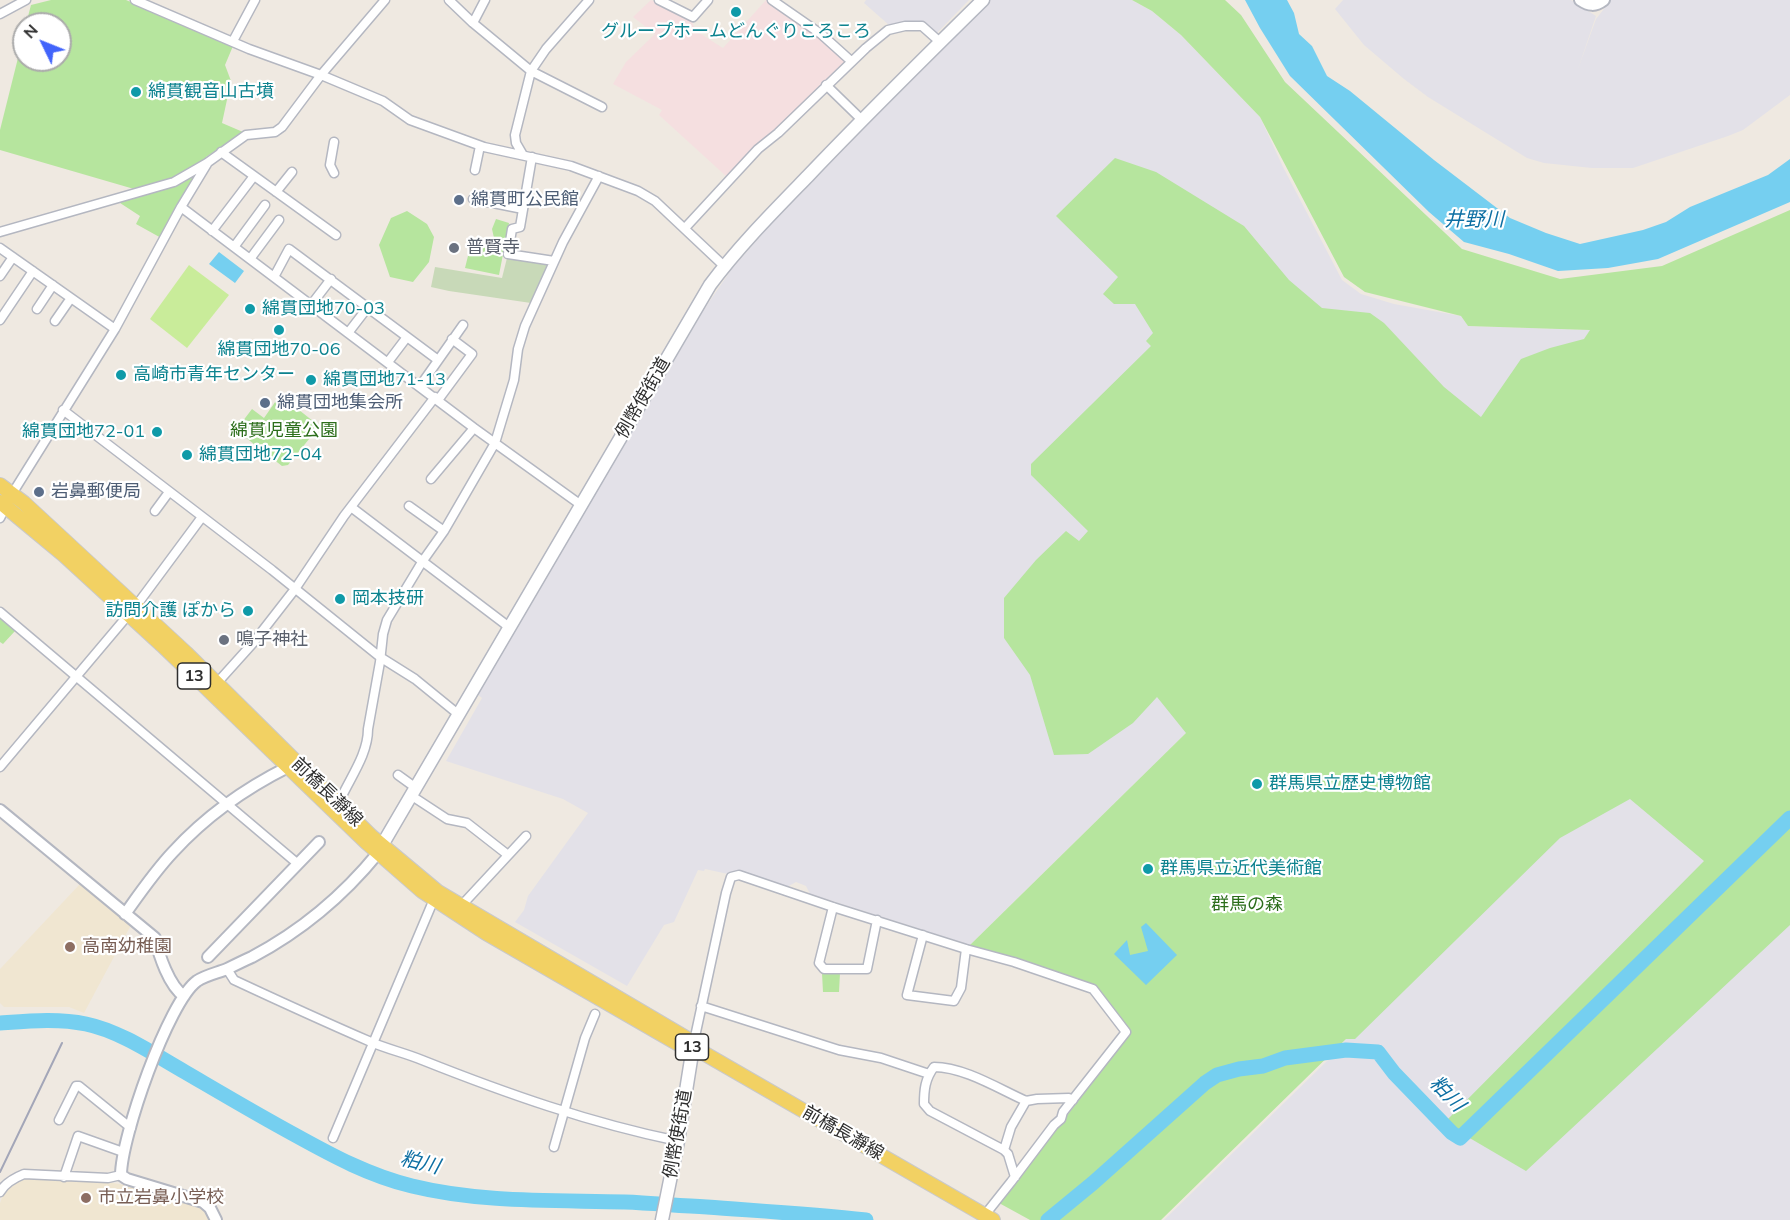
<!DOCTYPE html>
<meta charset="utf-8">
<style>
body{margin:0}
#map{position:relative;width:1790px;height:1220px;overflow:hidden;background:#efe9e1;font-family:Mulish,sans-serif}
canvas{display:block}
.north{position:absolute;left:12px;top:12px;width:60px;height:60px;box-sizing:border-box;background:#fff;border:2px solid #ababab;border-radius:50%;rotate:313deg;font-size:16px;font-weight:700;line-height:24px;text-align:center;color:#2e2e2e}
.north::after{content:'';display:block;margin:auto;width:21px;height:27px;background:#4264fb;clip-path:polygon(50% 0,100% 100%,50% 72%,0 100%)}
</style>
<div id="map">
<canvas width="1790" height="1220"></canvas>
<div class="north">N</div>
</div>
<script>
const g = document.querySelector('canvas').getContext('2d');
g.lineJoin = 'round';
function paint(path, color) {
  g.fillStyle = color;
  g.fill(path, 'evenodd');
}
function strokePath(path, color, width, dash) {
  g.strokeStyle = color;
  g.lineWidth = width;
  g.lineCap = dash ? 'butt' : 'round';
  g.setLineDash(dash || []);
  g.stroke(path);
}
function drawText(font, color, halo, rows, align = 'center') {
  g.font = font + ' Mulish,"Noto Sans JP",sans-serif';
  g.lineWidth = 4.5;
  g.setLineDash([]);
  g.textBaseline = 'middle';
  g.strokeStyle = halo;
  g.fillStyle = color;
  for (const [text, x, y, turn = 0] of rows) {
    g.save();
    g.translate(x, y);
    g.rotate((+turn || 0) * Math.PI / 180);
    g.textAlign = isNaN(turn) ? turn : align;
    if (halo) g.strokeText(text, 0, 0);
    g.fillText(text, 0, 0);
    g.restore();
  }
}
const industrial = new Path2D(`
 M866,0h103l-33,34 -33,-11 -14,2 -25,-22z
 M989,0h143l20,11 29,24 79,82 23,50 59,113 19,14 33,10 67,12 7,10 123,4 -63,83 -342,320 -216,212 -160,-51 -4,-8 -10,-4 -9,5 -49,-16 -10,3 -23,-5 -1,2 -6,-1 -24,52 -10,3 -37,61 -112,-64 9,-12 4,-14 60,-83 -25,-14 -117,-38 36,-63 -5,-4 226,-383 28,-41 52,-60 150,-156z
 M1343,0h228l25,16 -18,53 18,-50 15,-19h179v95l-47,35 -15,6 -95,32h-41l-48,-5 -17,-5 -99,-61 -24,-18 -40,-34 -29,-36z
 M1790,610v610h-626l164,-160 19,-22z`);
const education = new Path2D(`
 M80,884l51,41 -47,88 -15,-6h-65l-4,-4v-34z
 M28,1179l67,1 36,6 69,21 10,8 2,5h-212v-17l6,-15 12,-8z`);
const medical = new Path2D(`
 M651,0l40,20 5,11 27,17 43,-48h4l50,33 26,28 -71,69h-1l-47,47 -68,-62 3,-5 -49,-26 13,-22 29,-28 -22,-17z`);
const green = new Path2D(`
 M51,0h75l107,46 -8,19 6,16 -9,42 21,9 -37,25 -3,10 -40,72 -27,-15 4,-8 -23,-15 17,-12 -134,-39v-20l24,-96v26h36v-36h-34l5,-19z
 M1132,0h93l16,15 44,67 177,167 98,30 102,-13 128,-56v715l-264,246 -82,-48 260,-262 -74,-62 -70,39 -205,201h-9l-185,181h-131l-31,-17 132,-170 -37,-48 -124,-40 216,-212 -29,-36 -24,26 -45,31 -34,1 -24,-80 -26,-37v-40l32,-38 30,-29 13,10 9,-10 -57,-56v-11l120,-118 -5,-5 7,-8 -18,-29h-21l-11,-10 15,-17 -62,-61 59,-58 41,14 88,54 45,54 33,28 48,5 14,10 60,64 37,30 40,-58 29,-11 34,-9 6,-9 -122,-4 -7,-10 -96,-24 -21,-15 -84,-160 -79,-82 -29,-24z
 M407,211l20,13 7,13 -5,25 -16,20 -23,-5 -11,-32 12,-27z
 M496,219l13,4 -10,52 -34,-7 7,-28 19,3 3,-5 -2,-9z
 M280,395l38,30v3l-30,37 -6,1 -46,-36 16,-21 12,9z
 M0,618l15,13 -12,13 -3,-2z
 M822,973h18l-1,19h-16z`);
const cemetery = new Path2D(`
 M507,258l42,7 -18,38 -82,-12 -18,-4 4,-20 67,11z`);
const pitch = new Path2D(`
 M189,265l40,30 -42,53 -37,-29z`);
const water = new Path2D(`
 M1245,0h42l7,13 5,21 13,12 15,30 23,15 84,69 76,58 36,15 34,11 63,-14 23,-8 24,-15 78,-32 22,-16v43l-132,57 -50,9 -50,3 -49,-17 -45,-12 -35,-30 -139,-136 -30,-48z
 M219,252l25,19 -9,12 -26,-19z
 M1146,923l31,32 -31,30 -32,-31 13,-14 3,15 18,-4 -7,-24z`);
const river = new Path2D(`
 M0,1023c28,-2 58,-5 86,1 34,7 69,31 99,48 36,21 73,43 110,63 38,21 75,41 117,51 69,17 143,14 213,16 28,1 55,4 82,5 53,4 106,7 159,13
 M1048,1220l45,-37 112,-100 12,-8 22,-6 24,-3 22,-8 61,-8 32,2 16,21 58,60 8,5 330,-320`);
const minor = new Path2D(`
 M135,0l114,49 72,26 62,26 27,19 74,27 87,19 67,25 17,10 69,65
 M449,0l24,23 58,48 71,36
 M659,0l34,17 15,-17
 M772,0l49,34 30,27
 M0,14l26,-14
 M473,23l12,-23
 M233,41l22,-41
 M826,85l36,35
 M221,152l115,83
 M523,155l-7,-12 -1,-8 16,-64 15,-22 43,-49
 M532,157l-12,70 -8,2 -4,25 46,7
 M475,170l5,-24
 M334,173l-4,-8 4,-23
 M276,192l16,-20
 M473,199l50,10
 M181,207l293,221 107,77
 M685,228l73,-79 20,-16 88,-85 22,-18 17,-4h17l18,16
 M212,231l42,-55
 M0,232l174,-50 33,-19 39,-28 29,-3 7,-5 39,-52 64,-75
 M234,247l31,-42
 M0,248l115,81
 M250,259l29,-39
 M0,276l13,-19
 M274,277l15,-28 149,111
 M311,305l20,-26
 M37,309l16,-24
 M0,320l33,-49
 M55,321l16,-23
 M348,333l20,-26
 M388,362l19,-25
 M420,386l43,-61
 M438,400l34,-46 -20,-15
 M63,410l209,160 108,87 35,22 43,35
 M431,479l43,-51
 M409,506l35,25
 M351,507l158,120
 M155,511l14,-19
 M0,518l12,-24 103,-165 66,-122 26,-43
 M136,606l66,-89
 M0,612l298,252
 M217,683l36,-40 42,-54 49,-73 91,-119
 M0,767l129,-153
 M398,775l18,13
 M412,796l35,23 20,4 41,32
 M336,800l6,-4c10,-21 26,-43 26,-67l12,-67 3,-28 4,-14 35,-58 22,-31 51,-88 19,-63 4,-31 7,-23 38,-84 36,-66
 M461,906l65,-70
 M833,907l-14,56 5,6h43l10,-49
 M923,935l-16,60 47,6 7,-13 5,-39
 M227,969l7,11c45,21 91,42 137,62 16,7 34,11 51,18 83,33 168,63 256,81
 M701,1006l138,44 42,8 48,16
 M693,1046l33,-153 5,-16 8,-2 94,32 133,42 48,13 79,27 33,43 -63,80 -2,7 -7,6 -43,57 -27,34
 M59,1120l17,-34h3l52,42
 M333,1138l101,-239
 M554,1147l31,-109 10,-24
 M1004,1150l7,-23 15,-26
 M64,1177l14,-41 45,16
 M1015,1177l-7,-23 -4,-4 -74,-39 -6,-7c0,-14 1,-25 10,-37 30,0 65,22 92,34l11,-2 32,-1 4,2
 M0,1192c5,-9 14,-14 24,-18l84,4 13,-3`);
const tertiary = new Path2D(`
 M1580,0c9,6 15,7 24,0
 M0,810l155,128c4,17 14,48 29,58
 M125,914c15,-21 30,-43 48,-62 32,-35 73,-64 115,-85
 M208,957l111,-115
 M216,1220l-6,-12 -7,-6 -76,-23 -6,-4c0,-37 47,-173 76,-194 9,-6 20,-8 30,-12 8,-4 16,-8 25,-12 49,-26 91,-61 126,-104`);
const secondary = new Path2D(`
 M378,852l332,-567c29,-39 64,-74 98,-109 57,-60 116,-118 175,-176
 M662,1220l16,-79 15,-94`);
const primary = new Path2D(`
 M0,485l24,18 162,150 185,183 67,56 248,146 7,9 -11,-1 -196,-113 -64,-42 -56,-49 -204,-197 -98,-90 -64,-53
 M693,1047l300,173`);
const rail = new Path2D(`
 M0,1172l62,-129`);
const markers = [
 [736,12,6,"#0f9aa8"],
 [136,92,6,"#0f9aa8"],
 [459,200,6,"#5c6f8a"],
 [454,248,6,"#6b7280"],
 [250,309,6,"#0f9aa8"],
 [279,330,6,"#0f9aa8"],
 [121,375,6,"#0f9aa8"],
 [311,380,6,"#0f9aa8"],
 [265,403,6,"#5c6f8a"],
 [157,432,6,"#0f9aa8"],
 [187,455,6,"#0f9aa8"],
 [39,492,6,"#5c6f8a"],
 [340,599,6,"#0f9aa8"],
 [248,611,6,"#0f9aa8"],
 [224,640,6,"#6b7280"],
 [1257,784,6,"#0f9aa8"],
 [1148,869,6,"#0f9aa8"],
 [70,947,6,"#8d6e63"],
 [86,1198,6,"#8d6e63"]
];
const shields = [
 [194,676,33],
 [692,1047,33]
];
const shieldNames = [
 ["13",194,676],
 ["13",692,1047]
];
const cultureNames = [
 ["グループホームどんぐりころころ",736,32,"center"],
 ["綿貫観音山古墳",148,92],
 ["綿貫団地70-03",262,309],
 ["綿貫団地70-06",279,350,"center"],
 ["高崎市青年センター",133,375],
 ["綿貫団地71-13",323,380],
 ["綿貫団地72-01",145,432,"right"],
 ["綿貫団地72-04",199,455],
 ["岡本技研",352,599],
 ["訪問介護 ぽから",236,611,"right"],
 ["群馬県立歴史博物館",1269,784],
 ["群馬県立近代美術館",1160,869]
];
const serviceNames = [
 ["綿貫町公民館",471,200],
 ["綿貫団地集会所",277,403],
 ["岩鼻郵便局",51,492]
];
const worshipNames = [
 ["普賢寺",466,248],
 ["鳴子神社",236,640]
];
const streetNames = [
 ["例幣使街道",643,398,-60],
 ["前橋長瀞線",327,792,44],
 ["前橋長瀞線",843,1133,30],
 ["例幣使街道",678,1134,-80]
];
const parkNames = [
 ["綿貫児童公園",284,431],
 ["群馬の森",1247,905]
];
const educationNames = [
 ["高南幼稚園",82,947],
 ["市立岩鼻小学校",98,1198]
];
const waterNames = [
 ["井野川",1474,220],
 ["粕川",1447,1094,46],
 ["粕川",420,1163,14]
];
paint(industrial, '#e3e1e8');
paint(education, '#f0e6d1');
paint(medical, '#f5dfe0');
paint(green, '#b6e59e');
paint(cemetery, '#c8d9b8');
paint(pitch, '#c9ec9a');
paint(water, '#75cff0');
strokePath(river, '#75cff0', 15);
strokePath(minor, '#b4b7c1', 11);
strokePath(tertiary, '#b4b7c1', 14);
strokePath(secondary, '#b4b7c1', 15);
strokePath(primary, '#c9c9c9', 16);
strokePath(minor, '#fff', 8);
strokePath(tertiary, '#fff', 10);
strokePath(secondary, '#fff', 12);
strokePath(primary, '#f2d163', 14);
strokePath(rail, '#a3a6b8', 2);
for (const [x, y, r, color] of markers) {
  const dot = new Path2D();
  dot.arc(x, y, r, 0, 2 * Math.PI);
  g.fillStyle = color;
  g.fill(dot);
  strokePath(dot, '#fff', 2);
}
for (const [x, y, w] of shields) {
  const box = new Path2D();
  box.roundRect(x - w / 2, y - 13, w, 26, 4.5);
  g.fillStyle = '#fff';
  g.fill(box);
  strokePath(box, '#2e2e2e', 1.5);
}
drawText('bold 16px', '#2e2e2e', null, shieldNames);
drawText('18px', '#0d838f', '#fff', cultureNames, 'left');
drawText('18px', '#4e5e75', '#fff', serviceNames, 'left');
drawText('18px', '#5b616d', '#fff', worshipNames, 'left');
drawText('18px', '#2e2e2e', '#fff', streetNames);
drawText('18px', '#2c6e1b', '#fff', parkNames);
drawText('18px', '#785e54', '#fff', educationNames, 'left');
drawText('italic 20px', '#0d6fa3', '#fff', waterNames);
</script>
